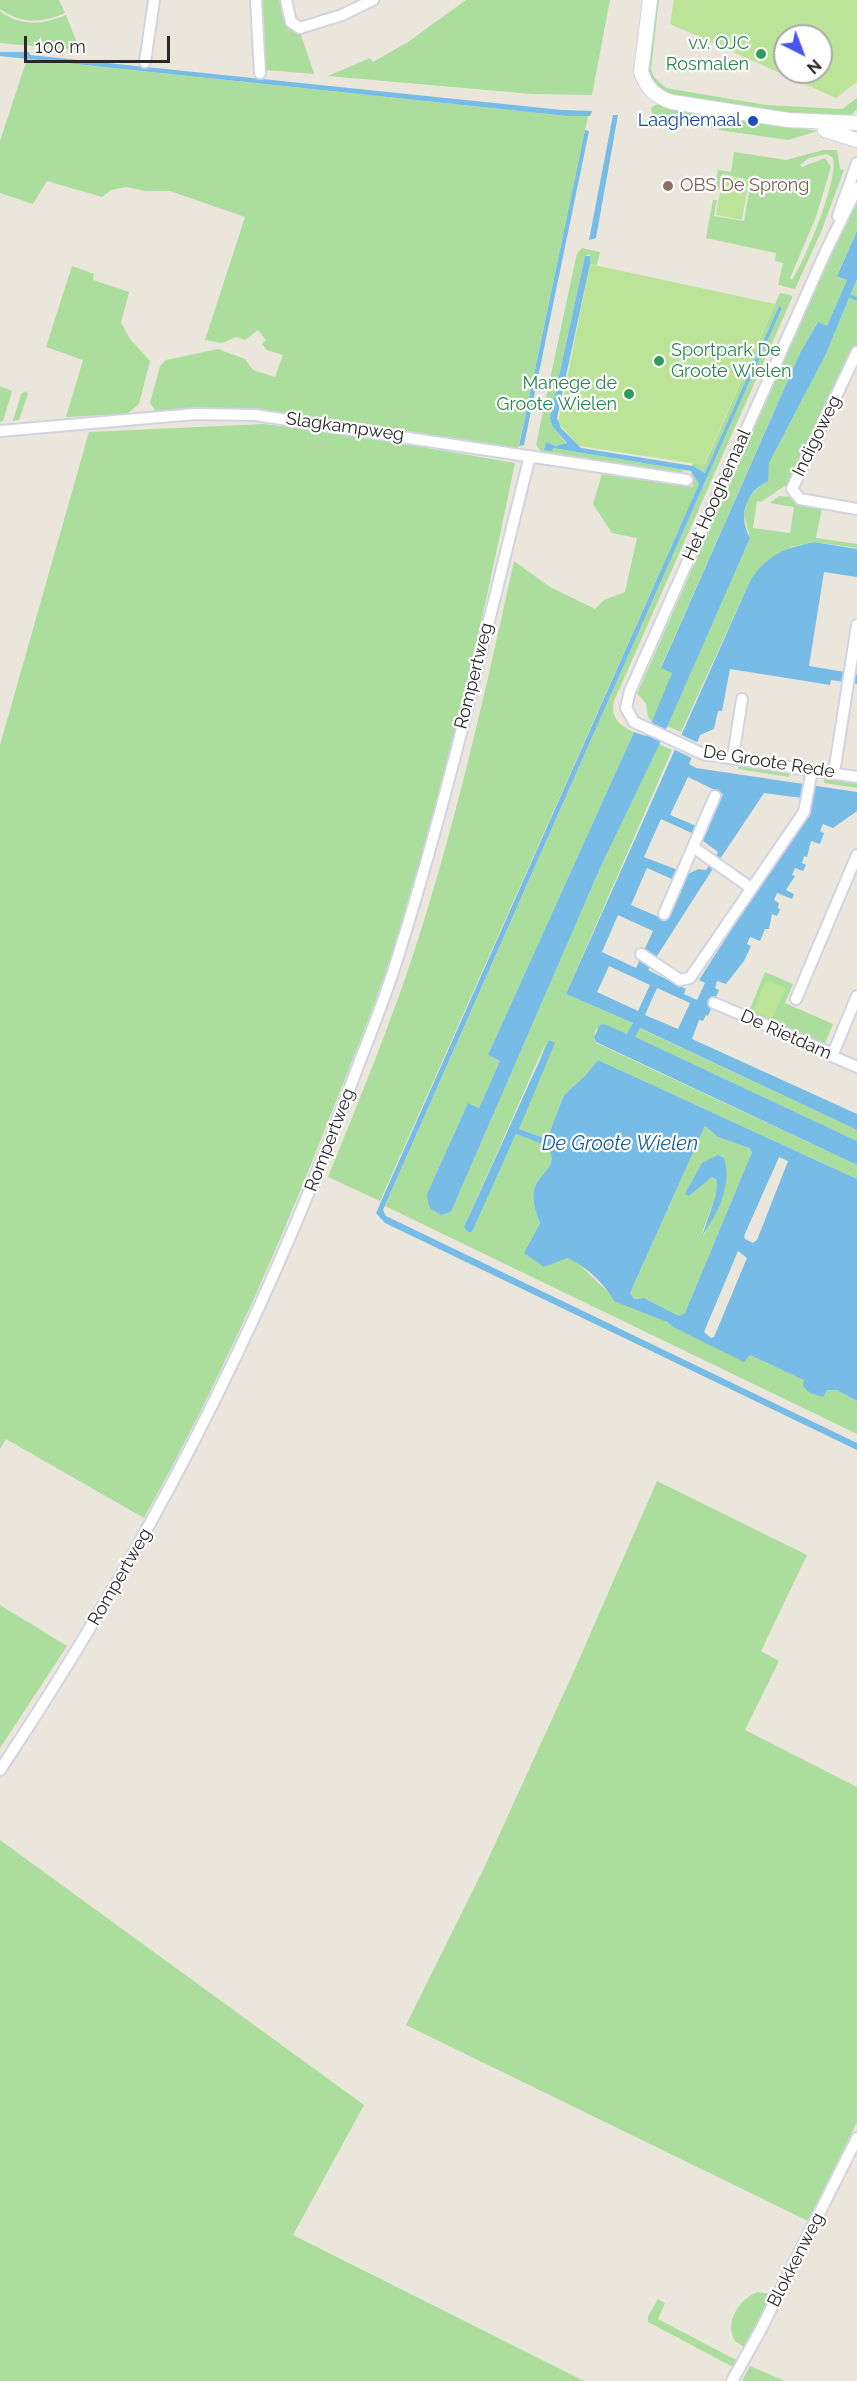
<!DOCTYPE html>
<style>
body{margin:0}
#map{position:relative;width:857px;height:2381px;overflow:hidden;background:#ebe6dc;font-family:Raleway,sans-serif}
canvas{display:block}
.north{position:absolute;left:773px;top:24px;width:60px;height:60px;box-sizing:border-box;background:#fff;border:2px solid #a9a9a9;border-radius:50%;rotate:138deg;font-size:16px;font-weight:700;line-height:24px;text-align:center;color:#292929}
.north::after{content:'';display:block;margin:auto;width:21px;height:27px;background:#4754ed;clip-path:polygon(50% 0,100% 100%,50% 72%,0 100%)}
.scale{position:absolute;left:24px;top:36px;width:146px;height:27px;box-sizing:border-box;border:3px solid #292929;border-top:0;padding-left:8px;font-size:18px;line-height:21px;white-space:nowrap;color:#292929;-webkit-text-stroke:4px #fff;paint-order:stroke}
</style>
<div id="map">
<canvas width="857" height="2381"></canvas>
<div class="north">N</div>
<div class="scale">100 m</div>
</div>
<script>
const g = document.querySelector('canvas').getContext('2d');
g.lineJoin = 'round';
function paint(path, color) {
  g.fillStyle = color;
  g.fill(path, 'evenodd');
}
function strokePath(path, color, width, dash) {
  g.strokeStyle = color;
  g.lineWidth = width;
  g.lineCap = dash ? 'butt' : 'round';
  g.setLineDash(dash || []);
  g.stroke(path);
}
function drawText(font, color, halo, rows, align = 'center') {
  g.font = font + ' Raleway,sans-serif';
  g.lineWidth = 4.5;
  g.setLineDash([]);
  g.textBaseline = 'middle';
  g.strokeStyle = halo;
  g.fillStyle = color;
  for (const [text, x, y, turn = 0] of rows) {
    g.save();
    g.translate(x, y);
    g.rotate((+turn || 0) * Math.PI / 180);
    g.textAlign = isNaN(turn) ? turn : align;
    if (halo) g.strokeText(text, 0, 0);
    g.fillText(text, 0, 0);
    g.restore();
  }
}
const green = new Path2D(`
 M0,0h59l6,13c-23,10 -44,11 -65,-4z
 M261,0h21l10,31 9,4 13,39 -48,-4z
 M466,0h144l-18,95 -60,-1 -204,-18 42,-18 3,4 35,-20z
 M654,0h5l-8,69 3,8 12,11 100,17 76,4 15,-11v11l-11,12 -175,-25c-40,-19 -22,-61 -17,-96z
 M0,11c20,16 43,14 66,4l13,33 -4,2 -75,-7z
 M27,59l540,57h21l-70,333 -229,-34 -132,-2 -7,-10 10,-37 6,-6 52,-11 27,10 8,11 22,7 8,-22 -16,-5 -5,-6 4,-4 -8,-10 -13,10 -9,-3 -14,6 -17,-3 40,-123 -75,-26h-24l-20,-4 -15,3 -9,7 -55,-16 -14,23 -33,-11v-52z
 M657,104l36,6 -1,7 23,3 -1,8 -61,-11 -2,-9z
 M721,115l97,16 -30,9 -69,-10z
 M823,150h14l3,19 4,1 -23,62 -26,57 -17,-4 5,-22 -8,-2 1,-8 -70,-15 7,-38h4l-3,16 30,5 7,-41 -29,-6 -3,16 -4,-1 3,-19 13,2 3,-20 52,8zM827,154l6,4c6,21 -28,103 -41,122l-2,-2 26,-61 15,-50 -6,-9 -23,9 -2,-2 9,-7z
 M857,195v36l-20,44 10,5 -20,46 -10,-3 -17,30 -139,314 12,6 -21,49 -4,-5 -2,-14 -9,-9z
 M582,248l18,4 -3,13 -7,-1v-10l-5,2 -35,162 2,8 15,18 -10,2 -11,-4 -2,7 9,-1 131,22 -5,6 -137,-23 -6,-8 41,-192z
 M72,266l22,8 -1,6 36,12 -8,31 10,17 19,21 -11,43 -12,10 -61,3 17,-57 -37,-13z
 M857,279v69l-65,133 -31,21 -4,-1 -4,27 37,5 4,-26 -24,-4 9,-7 12,1 3,4 28,7 -6,30 41,6v4l-43,-6 -23,5 -41,34 -69,151 -14,-6 83,-188 -6,-23 3,-15 15,-16 7,-21 56,-107z
 M780,293l11,2 1,3 -178,403c-4,17 6,25 20,31l-146,323 12,6 -21,47 -11,-5 -41,91v7l7,11 9,3 8,-3 150,-346 58,-122 13,6 -106,244 67,29 -5,11 -32,-5 -2,8 2,6 261,122v14l-259,-119 -14,17 -20,18 -17,44 -28,-10 27,-87 -82,185 8,5 44,-98 33,12c8,20 -5,24 -13,38 -6,13 -1,27 4,39l-13,24 26,15 14,-4 10,4c15,14 31,33 50,43 14,8 35,11 46,22l71,34 6,-6 55,25 -2,6 34,4 20,11v33l-472,-228 397,-898 -3,-2 -73,167 -14,-7 1,-4 12,2z
 M0,386l12,5 -9,30 -3,1z
 M26,391l2,3 -9,26 -6,1 8,-27z
 M264,424l82,10 169,29c-32,154 -65,310 -113,460 -20,65 -46,128 -71,191 -54,138 -114,274 -187,404l-138,-79 -6,10v-704l89,-313z
 M691,471l8,13 -319,717 -52,-24c28,-69 56,-137 80,-207 45,-133 76,-272 106,-409l36,26 45,22 9,-9 21,-8 12,-54 -25,-5 -19,-29 9,-30 91,13z
 M739,765l51,5 -1,7 -51,-8z
 M825,776l32,5v7l-33,-5z
 M765,972l28,12 -8,19 48,21 -9,22 -76,-32z
 M639,1028l218,102v11l-223,-104z
 M705,1126l13,11 31,11 3,4 -67,161 -6,3 -35,-18 -10,1 -4,-6zM724,1158l-8,53 -12,24 -2,-2 14,-38 1,-15 -5,-3 -23,19z
 M657,1481l150,74 -46,96 18,10 -34,69 112,57v335l-49,99 -402,-196 78,-157 90,-197z
 M0,1605l67,41 -67,102z
 M0,1840l364,265 -71,130 291,146h-584z
 M757,2292l14,2 -27,53 -9,-6c-11,-19 4,-41 22,-49z
 M658,2299l7,4 -7,16 78,41 -3,7 -85,-45v-6z
 M750,2366l35,15h-43z`);
const pitch = new Path2D(`
 M674,0h183v82l-21,16 -166,-74zM785,36h36v36h-36z
 M723,175l26,5 -7,40 -26,-5z
 M590,264l185,40 -71,161 -125,-19 -21,-23z
 M766,980l20,8 -14,31 -19,-8z`);
const water = new Path2D(`
 M0,52h29l1,3 532,55 30,1 -2,5h-23l-567,-60z
 M613,115h5l-22,123 -7,2z
 M585,130l4,1 -65,314 -5,1z
 M857,231v48l-32,77 -56,107 -1,18c-23,12 -30,34 -18,57l-90,205 -59,123 -150,346 -9,3c-11,-4 -15,-8 -15,-21l41,-91 11,5 21,-47 -12,-6 146,-323 12,4 26,-63 -11,-5 139,-315 18,-31 9,4 20,-46 -10,-4z
 M585,256h5v8l-33,154 4,10 20,20 112,18 12,7 74,-167 3,2 -399,902 3,6 471,227v7l-472,-227 -9,-10 323,-729 -8,-13 -138,-23 -1,3 -8,-1 2,-8 10,4 11,-3 -15,-17 -2,-8z
 M814,542l43,7v28l-33,-5 -15,94 48,8v10l-26,-4 -1,5 -100,-16 -8,42h-4l-4,18 -14,6 -11,29 7,4 161,24v19l-24,17 -10,-4 -3,7 4,2 -4,11 -9,-3 -4,16 -3,-1 -2,7 4,2 -3,6 -8,-3 -3,7 3,1 -9,14 8,4 -2,5 -15,-6 -3,7 5,3 -1,5 2,1 -3,7 -5,-2 -3,15h-4l-5,12 -10,-4 -3,7 4,2 -7,15 -18,23 -9,-3 -2,7 4,2 -11,26 -2,-1 -3,6 -4,-1 -7,19 165,75v16l-217,-102 -5,9 222,104v24l-261,-123 -2,-5 6,-12 4,-1 23,10 6,-11 -67,-29 184,-413c18,-27 33,-32 64,-39zM688,777l35,17 -17,36 -36,-15zM764,793l46,6 -2,12 -109,169 6,3 -8,17 -13,-6 2,-5 -38,-19 66,-103 -4,-3 -4,6 -8,-1 -10,5 -44,-17 17,-38 33,15 24,18 -2,4 4,3zM647,868l36,16 -17,36 -35,-15zM618,915l35,16 -17,37 -34,-16zM609,966l41,19 -12,26 -41,-19zM657,988l33,15 -12,26 -33,-14z
 M549,1040l6,3 -36,86 28,10 17,-44 20,-18 14,-17 259,119v222l-20,-11h-10l-4,7 -13,-4 -7,-7 1,-6 -54,-25 -6,7 -71,-35 -6,-5 -53,-21c-9,-17 -29,-36 -47,-43l-23,9 -20,-14 16,-30c-5,-12 -10,-27 -4,-39 8,-14 22,-18 12,-38l-32,-12 -44,98h-4l-4,-5zM705,1126l13,11 31,11 3,4 -67,161 -6,3 -35,-18 -10,1 -4,-6zM779,1157l9,4 -31,79 -4,3 -8,-4 -1,-3zM738,1251l9,7 -33,79 -3,1 -7,-6z
 M718,1155l6,3c9,26 -7,57 -22,78l14,-41 1,-15 -5,-3 -23,19 -4,-2 17,-31z`);
const pier = new Path2D(`
 M677,733l24,11 -7,15 -23,-11z`);
const stream = new Path2D(`
 M850,296l7,3`);
const minor = new Path2D(`
 M256,0l4,73
 M286,0l5,22 9,6 42,-13 31,-15
 M145,62l9,-62
 M857,188l-32,65 -195,438 -4,17 8,14 69,32 154,23
 M838,216l19,-53
 M857,352l-65,137 8,10 57,10
 M0,431l195,-17 60,1 432,65
 M733,757l9,-58
 M834,773l23,-148
 M693,847l58,41
 M664,914l51,-118
 M641,954l39,26 10,-2 114,-166 8,-42
 M796,999l61,-144
 M714,1003l112,48 6,5 25,11
 M832,1056l25,-60
 M0,1770c144,-216 258,-437 349,-680 14,-38 30,-76 43,-115 55,-170 94,-346 138,-519
 M732,2381l28,-50 97,-193`);
const tertiary = new Path2D(`
 M650,0l-9,72c6,17 15,25 31,30l116,18 69,3
 M825,130l32,10`);
const markers = [
 [761,54,6,"#2e9e5b"],
 [753,121,6,"#1a4fb4"],
 [668,186,6,"#8d6e63"],
 [659,361,6,"#2e9e5b"],
 [629,394,6,"#2e9e5b"]
];
const leisureNames = [
 ["v.v. OJC",749,44],
 ["Rosmalen",749,65],
 ["Sportpark De",671,351,"left"],
 ["Groote Wielen",671,372,"left"],
 ["Manege de",617,384],
 ["Groote Wielen",617,405]
];
const transitNames = [
 ["Laaghemaal",741,121]
];
const educationNames = [
 ["OBS De Sprong",680,186]
];
const streetNames = [
 ["Slagkampweg",345,427,8],
 ["Indigoweg",817,436,-64],
 ["Het Hooghemaal",717,495,-66],
 ["Rompertweg",474,676,-76],
 ["De Groote Rede",769,762,9],
 ["De Rietdam",786,1035,24],
 ["Rompertweg",330,1140,-69],
 ["Rompertweg",120,1577,-60],
 ["Blokkenweg",796,2260,-63]
];
const waterNames = [
 ["De Groote Wielen",620,1144]
];
paint(green, '#abdd9c');
paint(pitch, '#bce499');
paint(water, '#76bce6');
paint(pier, '#ebe6dc');
strokePath(stream, '#76bce6', 3);
strokePath(minor, '#d2d3e1', 14);
strokePath(tertiary, '#d2d3e1', 16);
strokePath(minor, '#fff', 10);
strokePath(tertiary, '#fff', 14);
for (const [x, y, r, color] of markers) {
  const dot = new Path2D();
  dot.arc(x, y, r, 0, 2 * Math.PI);
  g.fillStyle = color;
  g.fill(dot);
  strokePath(dot, '#fff', 2);
}
drawText('18px', '#27864d', '#fff', leisureNames, 'right');
drawText('18px', '#164399', '#fff', transitNames, 'right');
drawText('18px', '#785e54', '#fff', educationNames, 'left');
drawText('18px', '#292929', '#fff', streetNames);
drawText('italic 20px', '#175990', '#fff', waterNames);
</script>
